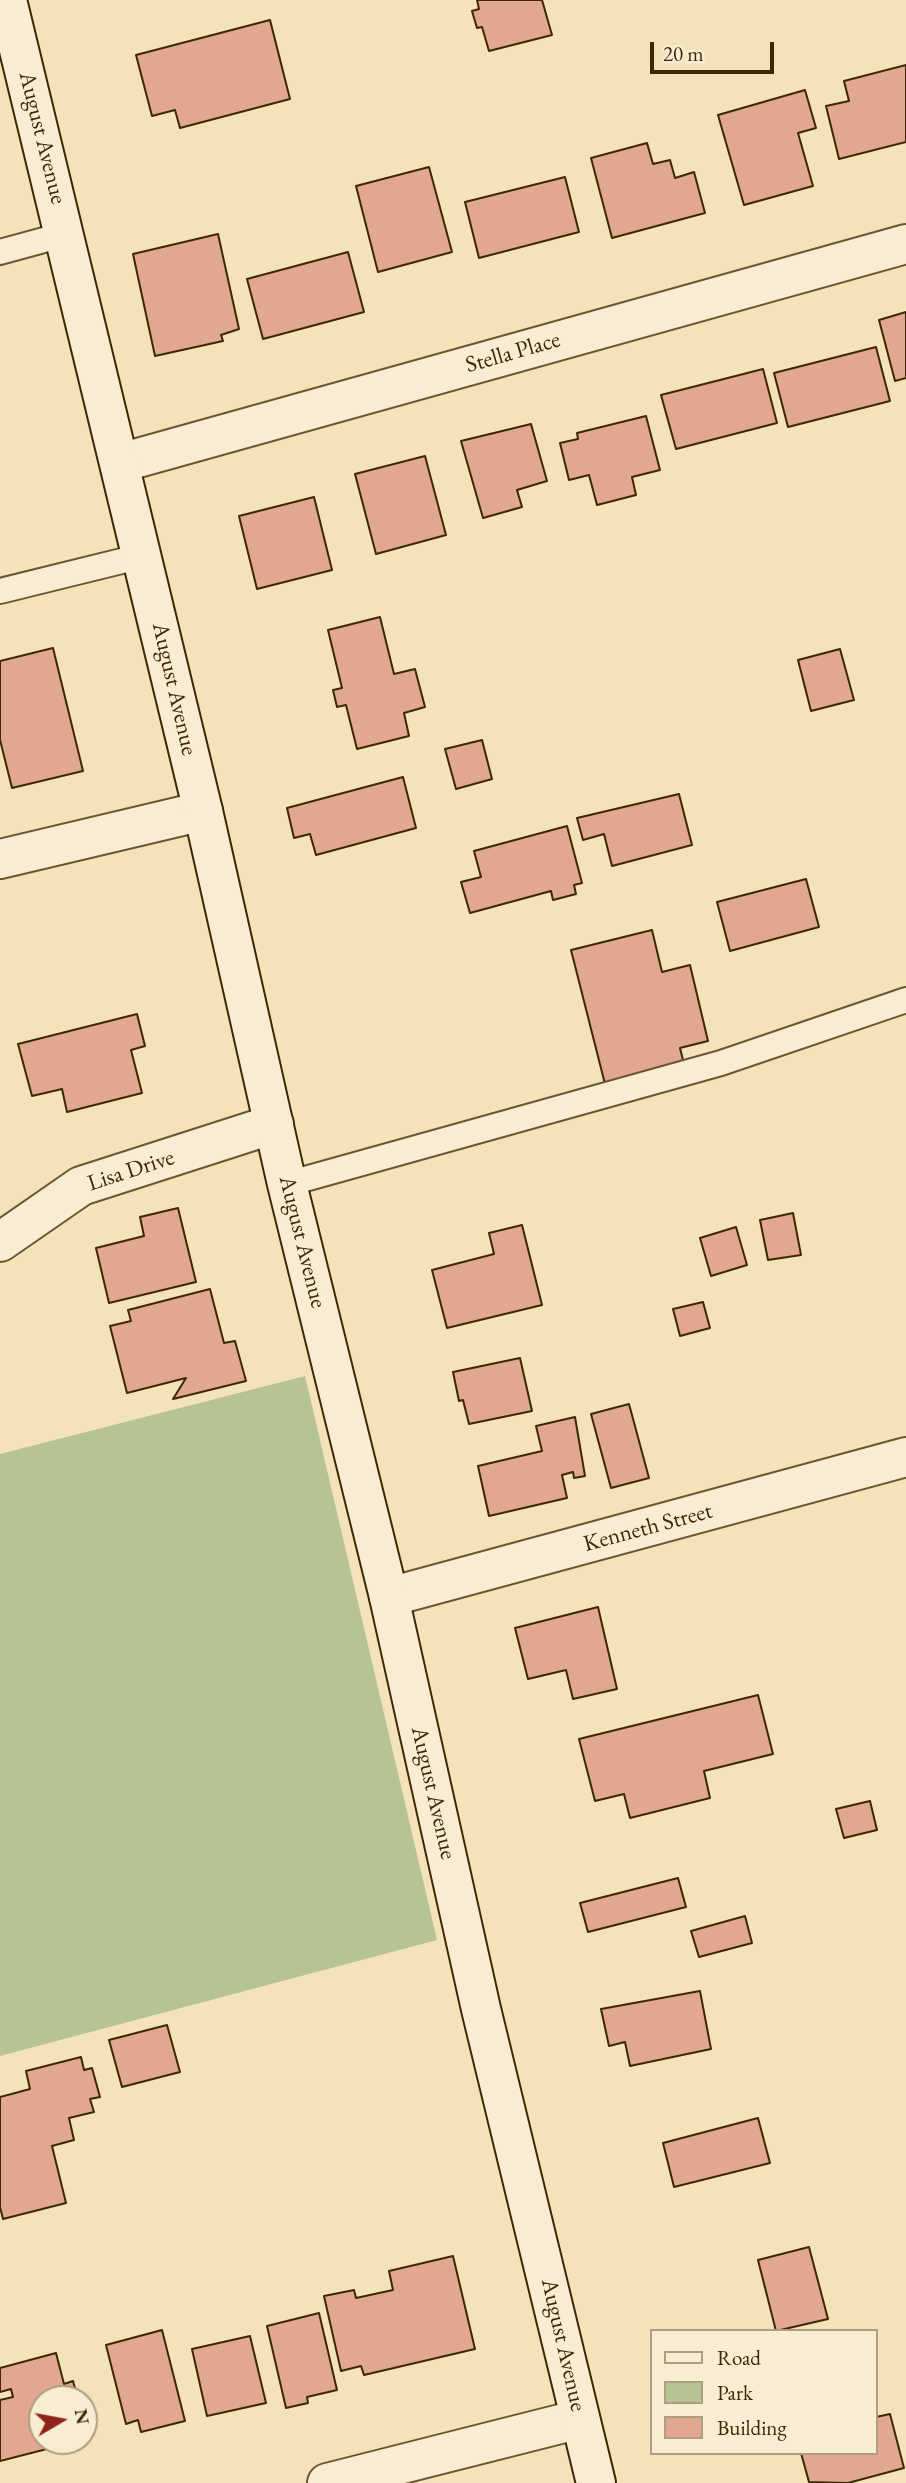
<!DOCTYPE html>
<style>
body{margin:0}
#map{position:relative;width:906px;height:2483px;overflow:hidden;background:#f4e2b9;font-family:"EB Garamond",serif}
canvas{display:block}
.legend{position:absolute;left:650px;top:2329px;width:228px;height:126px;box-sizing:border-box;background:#f8ecd2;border:2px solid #ae9d7f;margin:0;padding:9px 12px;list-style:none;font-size:21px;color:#3e2703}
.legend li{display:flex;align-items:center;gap:14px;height:35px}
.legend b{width:35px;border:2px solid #ae9d7f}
.north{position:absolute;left:28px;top:2385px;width:70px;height:70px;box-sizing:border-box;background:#f8ecd2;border:2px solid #ae9d7f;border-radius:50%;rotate:80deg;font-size:19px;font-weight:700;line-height:28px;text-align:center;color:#3e2703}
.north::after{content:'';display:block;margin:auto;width:24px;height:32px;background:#8f2418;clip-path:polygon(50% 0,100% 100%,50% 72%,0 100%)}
.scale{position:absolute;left:650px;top:42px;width:124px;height:32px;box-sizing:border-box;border:4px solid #3e2703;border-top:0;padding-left:9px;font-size:21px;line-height:24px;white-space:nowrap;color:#3e2703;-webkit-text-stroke:5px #f8ecd2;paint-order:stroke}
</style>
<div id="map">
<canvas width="906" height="2483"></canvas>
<ul class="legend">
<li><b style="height:9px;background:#f8ecd2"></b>Road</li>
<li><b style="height:19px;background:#b6c494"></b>Park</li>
<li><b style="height:19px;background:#e1a790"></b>Building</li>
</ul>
<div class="north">N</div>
<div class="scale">20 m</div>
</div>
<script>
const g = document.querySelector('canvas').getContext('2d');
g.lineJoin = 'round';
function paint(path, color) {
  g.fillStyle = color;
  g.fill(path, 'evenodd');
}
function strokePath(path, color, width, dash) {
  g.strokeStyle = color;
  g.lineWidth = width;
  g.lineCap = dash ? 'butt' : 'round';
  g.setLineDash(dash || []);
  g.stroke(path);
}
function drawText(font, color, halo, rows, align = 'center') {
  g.font = font + ' "EB Garamond",serif';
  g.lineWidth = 5;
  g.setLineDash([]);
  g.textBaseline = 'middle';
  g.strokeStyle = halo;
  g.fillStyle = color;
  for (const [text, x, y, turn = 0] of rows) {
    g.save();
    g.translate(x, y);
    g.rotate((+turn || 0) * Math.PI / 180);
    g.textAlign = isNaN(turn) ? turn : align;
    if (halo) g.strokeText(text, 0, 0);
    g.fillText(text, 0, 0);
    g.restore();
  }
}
const green = new Path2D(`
 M305,1376l132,564 -437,116v-602z`);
const building = new Path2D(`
 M477,0h65l10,35 -63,16 -7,-24 -5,1 -5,-17 7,-2z
 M270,20l20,79 -110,29 -5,-18 -23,6 -16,-61z
 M906,65v77l-67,17 -13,-53 23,-5 -5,-20z
 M805,90l11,38 -18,5 15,53 -69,19 -26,-90z
 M647,143l6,21 17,-4 5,18 19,-6 11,41 -93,25 -21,-80z
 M429,167l23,85 -74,20 -22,-86z
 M565,177l14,55 -100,26 -14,-56z
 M218,234l21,95 -18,6 2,6 -68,15 -22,-102z
 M348,252l16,60 -101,27 -16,-60z
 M906,312v66l-11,3 -16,-61z
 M876,347l14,54 -102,26 -14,-54z
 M763,369l14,54 -101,26 -15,-54z
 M646,416l14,54 -28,7 4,18 -39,10 -8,-30 -20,5 -9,-37 18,-4 -1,-6z
 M531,424l16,57 -30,9 5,17 -39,11 -22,-77z
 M425,456l21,79 -70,19 -21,-80z
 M314,497l18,73 -75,19 -18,-73z
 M380,617l14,57 21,-5 10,38 -21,6 5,23 -52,13 -11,-44 -9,2 -4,-17 9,-2 -14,-58z
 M53,648l30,123 -71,17 -12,-48v-79z
 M840,649l14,51 -43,11 -13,-51z
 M482,740l10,39 -36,10 -11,-40z
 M403,777l13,51 -100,27 -6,-21 -16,4 -7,-30z
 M679,794l13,51 -80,21 -8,-32 -21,6 -6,-22z
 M567,826l15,57 -8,2 2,9 -23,6 -2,-9 -81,22 -9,-31 20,-5 -7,-26z
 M806,879l13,48 -89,24 -13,-49z
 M652,930l10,42 28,-7 18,76 -28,7 4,16 -79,20 -34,-134z
 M137,1014l8,32 -14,4 11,43 -75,19 -5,-23 -30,7 -14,-52z
 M178,1208l18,74 -87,21 -13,-55 48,-12 -4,-19z
 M793,1213l8,42 -33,5 -8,-40z
 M522,1225l20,80 -95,23 -15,-58 62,-16 -5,-21z
 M736,1227l11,38 -36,11 -11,-38z
 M210,1289l14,54 11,-2 11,40 -73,18 13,-21 -59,15 -17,-67 21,-5 -3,-11z
 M703,1302l7,26 -30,8 -7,-27z
 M520,1358l12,53 -63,13 -6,-24 -4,1 -6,-29z
 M629,1404l20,74 -38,10 -20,-74z
 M575,1417l10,59 -11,2 -1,-6 -11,3 5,23 -78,18 -11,-50 64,-15 -6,-25z
 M598,1607l19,82 -44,10 -7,-29 -38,9 -13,-51z
 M758,1695l15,59 -69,17 6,27 -80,20 -6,-24 -29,7 -16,-62z
 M870,1801l7,29 -33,8 -8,-29z
 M678,1878l8,29 -98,25 -8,-29z
 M745,1916l7,27 -53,14 -8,-26z
 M700,1991l11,58 -81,17 -5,-24 -16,4 -8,-37z
 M167,2025l13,47 -58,15 -13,-47z
 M81,2057l3,13 8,-2 8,29 -10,2 4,13 -25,6 5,22 -22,6 14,57 -63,16 -3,-12v-110l30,-8 -4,-18z
 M758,2118l12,45 -96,24 -11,-44z
 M809,2247l19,72 -52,12 -18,-71z
 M453,2256l22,93 -111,26 -3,-9 -20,5 -17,-75 30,-6 2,8 37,-8 -4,-19z
 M319,2313l18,77 -30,7 1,6 -22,5 -19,-82z
 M162,2330l23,91 -44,11 -3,-12 -12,4 -20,-79z
 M250,2336l16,67 -59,13 -15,-67z
 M56,2353l8,31 9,-3 5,18h-36v42h36l-78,20v-61l13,-3 -2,-8 -11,3v-24z
 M890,2414l14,54 -56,15 -39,-1 -8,-29h75v-36z`);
const lane = new Path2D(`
 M0,252l66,-18
 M0,591l142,-35
 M287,1184l434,-121 185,-63`);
const street = new Path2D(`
 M120,463l786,-219
 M0,859l203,-48
 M0,1242l81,-56 193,-62
 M389,1597l517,-140
 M327,2483l253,-64`);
const secondary = new Path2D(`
 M7,0l196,811 84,373 102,413 92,412 115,474`);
const streetNames = [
 ["August Avenue",42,138,76],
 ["Stella Place",513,353,-16],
 ["August Avenue",174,689,77],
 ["Lisa Drive",131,1171,-18],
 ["August Avenue",302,1242,76],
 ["Kenneth Street",648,1528,-15],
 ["August Avenue",433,1793,77],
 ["August Avenue",563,2345,77]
];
paint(green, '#b6c494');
paint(building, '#e1a790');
strokePath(building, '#3e2703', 2);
strokePath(lane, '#6c5630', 28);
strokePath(street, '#6c5630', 42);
strokePath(secondary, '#3e2703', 42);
strokePath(lane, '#f8ecd2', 24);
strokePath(street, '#f8ecd2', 38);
strokePath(secondary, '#f8ecd2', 38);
drawText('23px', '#3e2703', '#f8ecd2', streetNames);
</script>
